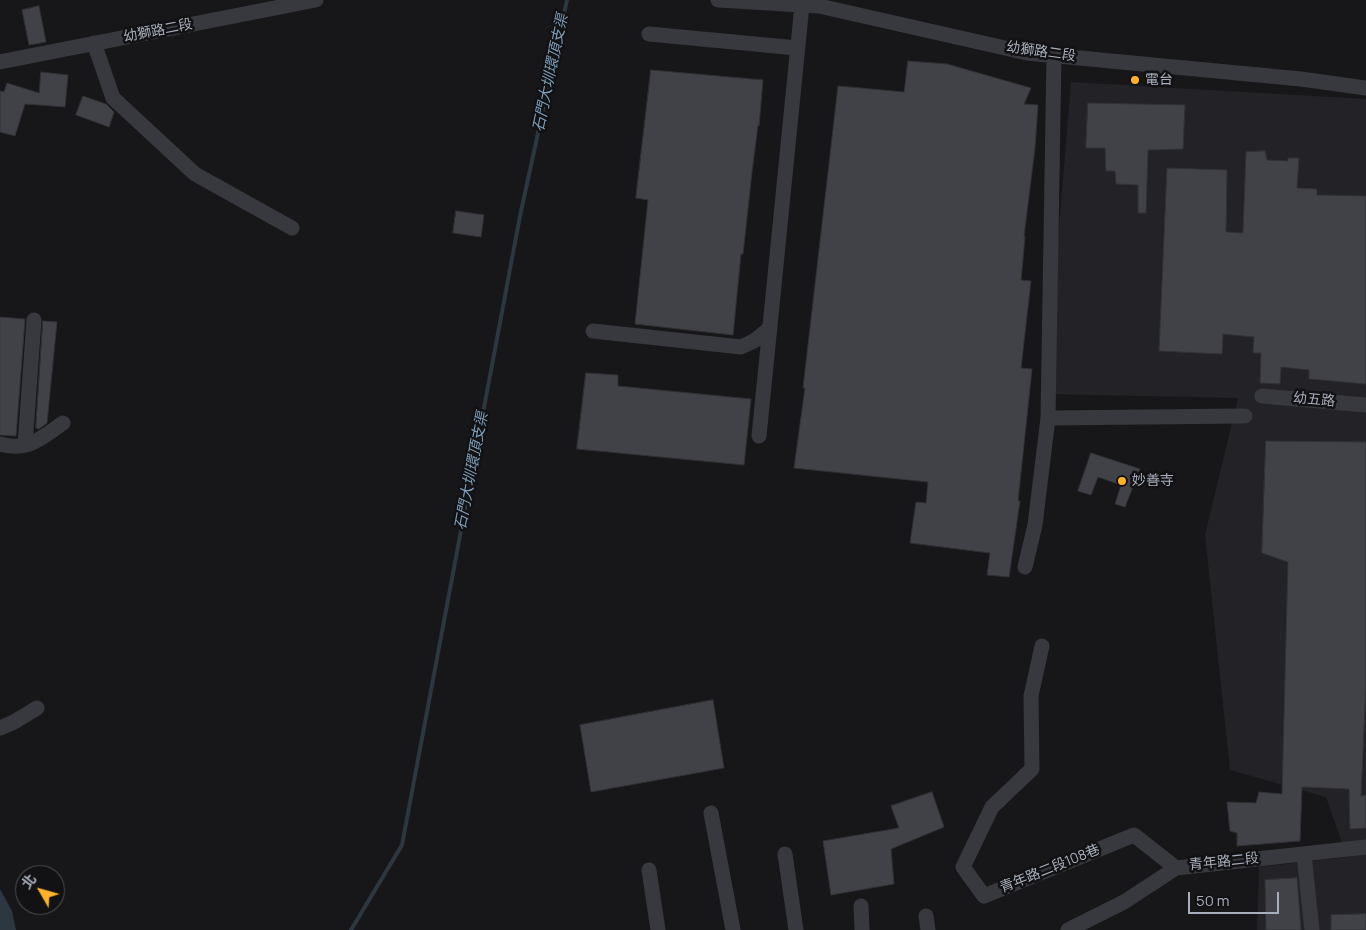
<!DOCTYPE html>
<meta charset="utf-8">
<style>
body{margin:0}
#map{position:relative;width:1366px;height:930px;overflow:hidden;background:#171719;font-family:Manrope,"Noto Sans TC",sans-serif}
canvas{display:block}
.north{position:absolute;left:15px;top:865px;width:50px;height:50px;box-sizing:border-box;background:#121214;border:1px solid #4e5057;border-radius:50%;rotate:308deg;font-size:14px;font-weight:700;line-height:20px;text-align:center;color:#a8aebb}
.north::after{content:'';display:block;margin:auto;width:18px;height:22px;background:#ffb229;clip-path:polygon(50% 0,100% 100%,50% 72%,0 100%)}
.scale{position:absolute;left:1188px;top:892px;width:91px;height:22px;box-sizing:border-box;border:2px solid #a8aebb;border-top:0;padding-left:6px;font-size:15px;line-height:18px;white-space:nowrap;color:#a8aebb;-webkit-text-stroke:4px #121214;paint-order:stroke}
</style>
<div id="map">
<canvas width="1366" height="930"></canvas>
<div class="north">北</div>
<div class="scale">50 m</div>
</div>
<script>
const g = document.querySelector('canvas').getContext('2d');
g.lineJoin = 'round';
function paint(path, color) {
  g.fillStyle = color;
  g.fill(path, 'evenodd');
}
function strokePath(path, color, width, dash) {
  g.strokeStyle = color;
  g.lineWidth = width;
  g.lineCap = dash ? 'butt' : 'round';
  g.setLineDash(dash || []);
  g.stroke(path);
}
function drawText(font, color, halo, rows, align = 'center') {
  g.font = font + ' Manrope,"Noto Sans TC",sans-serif';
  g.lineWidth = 5;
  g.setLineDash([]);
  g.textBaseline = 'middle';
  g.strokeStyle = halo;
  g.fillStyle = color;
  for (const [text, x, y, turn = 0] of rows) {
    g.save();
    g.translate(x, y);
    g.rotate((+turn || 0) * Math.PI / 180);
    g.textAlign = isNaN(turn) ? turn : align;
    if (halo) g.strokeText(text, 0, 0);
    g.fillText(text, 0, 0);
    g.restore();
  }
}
const built = new Path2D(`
 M1071,82l295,17v831h-109l2,-63 88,-10 -21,-60 -96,-27 -25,-235 33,-137 -193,-4z`);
const water = new Path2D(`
 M0,889l12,22 4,19h-16z`);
const stream = new Path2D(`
 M351,930l51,-85 118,-629 47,-216`);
const building = new Path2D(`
 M39,6l7,36 -17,3 -7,-35z
 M908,61l39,3 84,24 -7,16 14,1 -3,43 -11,88 1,1 -4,43 10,1 -10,87 11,1 -14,132h2l-11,76 -22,-2 3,-22 -80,-10 6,-41 10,1 2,-21 -134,-14 11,-80h-2l35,-302 66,6z
 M651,70l112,10 -4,46 -1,-1 -6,47 -9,82h-2l-8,81 -98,-11 13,-124 -12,-2z
 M41,72l27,3 -3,32 -40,-3 -10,32 -15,-4v-41l4,1 3,-9 32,10z
 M83,96l23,8 8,8 -5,15 -33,-12z
 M1088,103l97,2 -2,44 -35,1 -2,63h-8v-28l-22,-1 -1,-13h-9l-1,-23h-19z
 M1265,151l2,9 21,1v-3h11l-2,30 20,1v6l49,1v188l-57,-5v-9l-28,-3 -1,17 -20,-1 1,-30h-8l1,-16 -31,-3 -1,20 -63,-3 8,-183 60,2 -1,62 17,1 3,-81z
 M456,211l28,4 -3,22 -28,-4z
 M0,317l25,2 -9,117 -16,-1z
 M43,321l14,1 -10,101 -8,6 -3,-1z
 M586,373l32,2v11l133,13 -7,66 -167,-16z
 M1266,441l100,1v244l-5,110 5,-1v33l-16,1 -1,-40 -47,-2 -2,54 -63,5v-13l-7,-2 -3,-29 29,1 3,-11 23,2 6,-232 -26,-9z
 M1091,453l49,16 -15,38 -10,-3 6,-19 -23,-8 -7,18 -13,-4z
 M713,700l11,68 -133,24 -11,-67z
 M932,792l12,35 -53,22 3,35 -63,11 -8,-54 76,-13 -8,-22z
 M1297,878l4,52h-35l-1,-50z
 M1366,914v16h-35v-15z`);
const minor = new Path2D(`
 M718,0l101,6 208,47 274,26 65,9
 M649,34l148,14
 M94,43l19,55 82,76 97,54
 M0,62l316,-62
 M593,331l148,16 13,-6 16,-13
 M1262,396l104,9
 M1048,418l197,-2
 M759,436l43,-431
 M0,444c28,8 41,-6 63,-21
 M25,445l9,-125
 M1025,567l10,-42 13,-107 6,-363
 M1042,646l-11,50 1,73 -40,38 -29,60 21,29 150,-61 42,33
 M0,728l14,-6 23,-14
 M711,813l22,117
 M785,854l11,76
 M1304,854l8,76
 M649,870l9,60
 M861,906l1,24
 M926,916l2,14
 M1068,930l56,-28 52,-34 190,-21`);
const markers = [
 [1135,80,5,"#ffb229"],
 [1122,481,5,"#ffb229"]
];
const streetNames = [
 ["幼獅路二段",158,31,-11],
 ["幼獅路二段",1041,52,8],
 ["幼五路",1314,400,5],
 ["青年路二段",1224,862,-6],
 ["青年路二段108巷",1050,869,-22]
];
const poiNames = [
 ["電台",1145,80],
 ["妙善寺",1132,481]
];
const waterNames = [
 ["石門大圳環頂支渠",551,73,-78],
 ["石門大圳環頂支渠",472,471,-79]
];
paint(built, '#232327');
paint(water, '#2c373f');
strokePath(stream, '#2c373f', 4);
paint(building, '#414247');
strokePath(building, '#313136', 1);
strokePath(minor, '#38393f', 15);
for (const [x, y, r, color] of markers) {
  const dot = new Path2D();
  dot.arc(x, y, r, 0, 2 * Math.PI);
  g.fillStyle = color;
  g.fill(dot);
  strokePath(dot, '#121214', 2);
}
drawText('14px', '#a8aebb', '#121214', streetNames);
drawText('14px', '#a8aebb', '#121214', poiNames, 'left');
drawText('italic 15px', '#7c9eb9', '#121214', waterNames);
</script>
